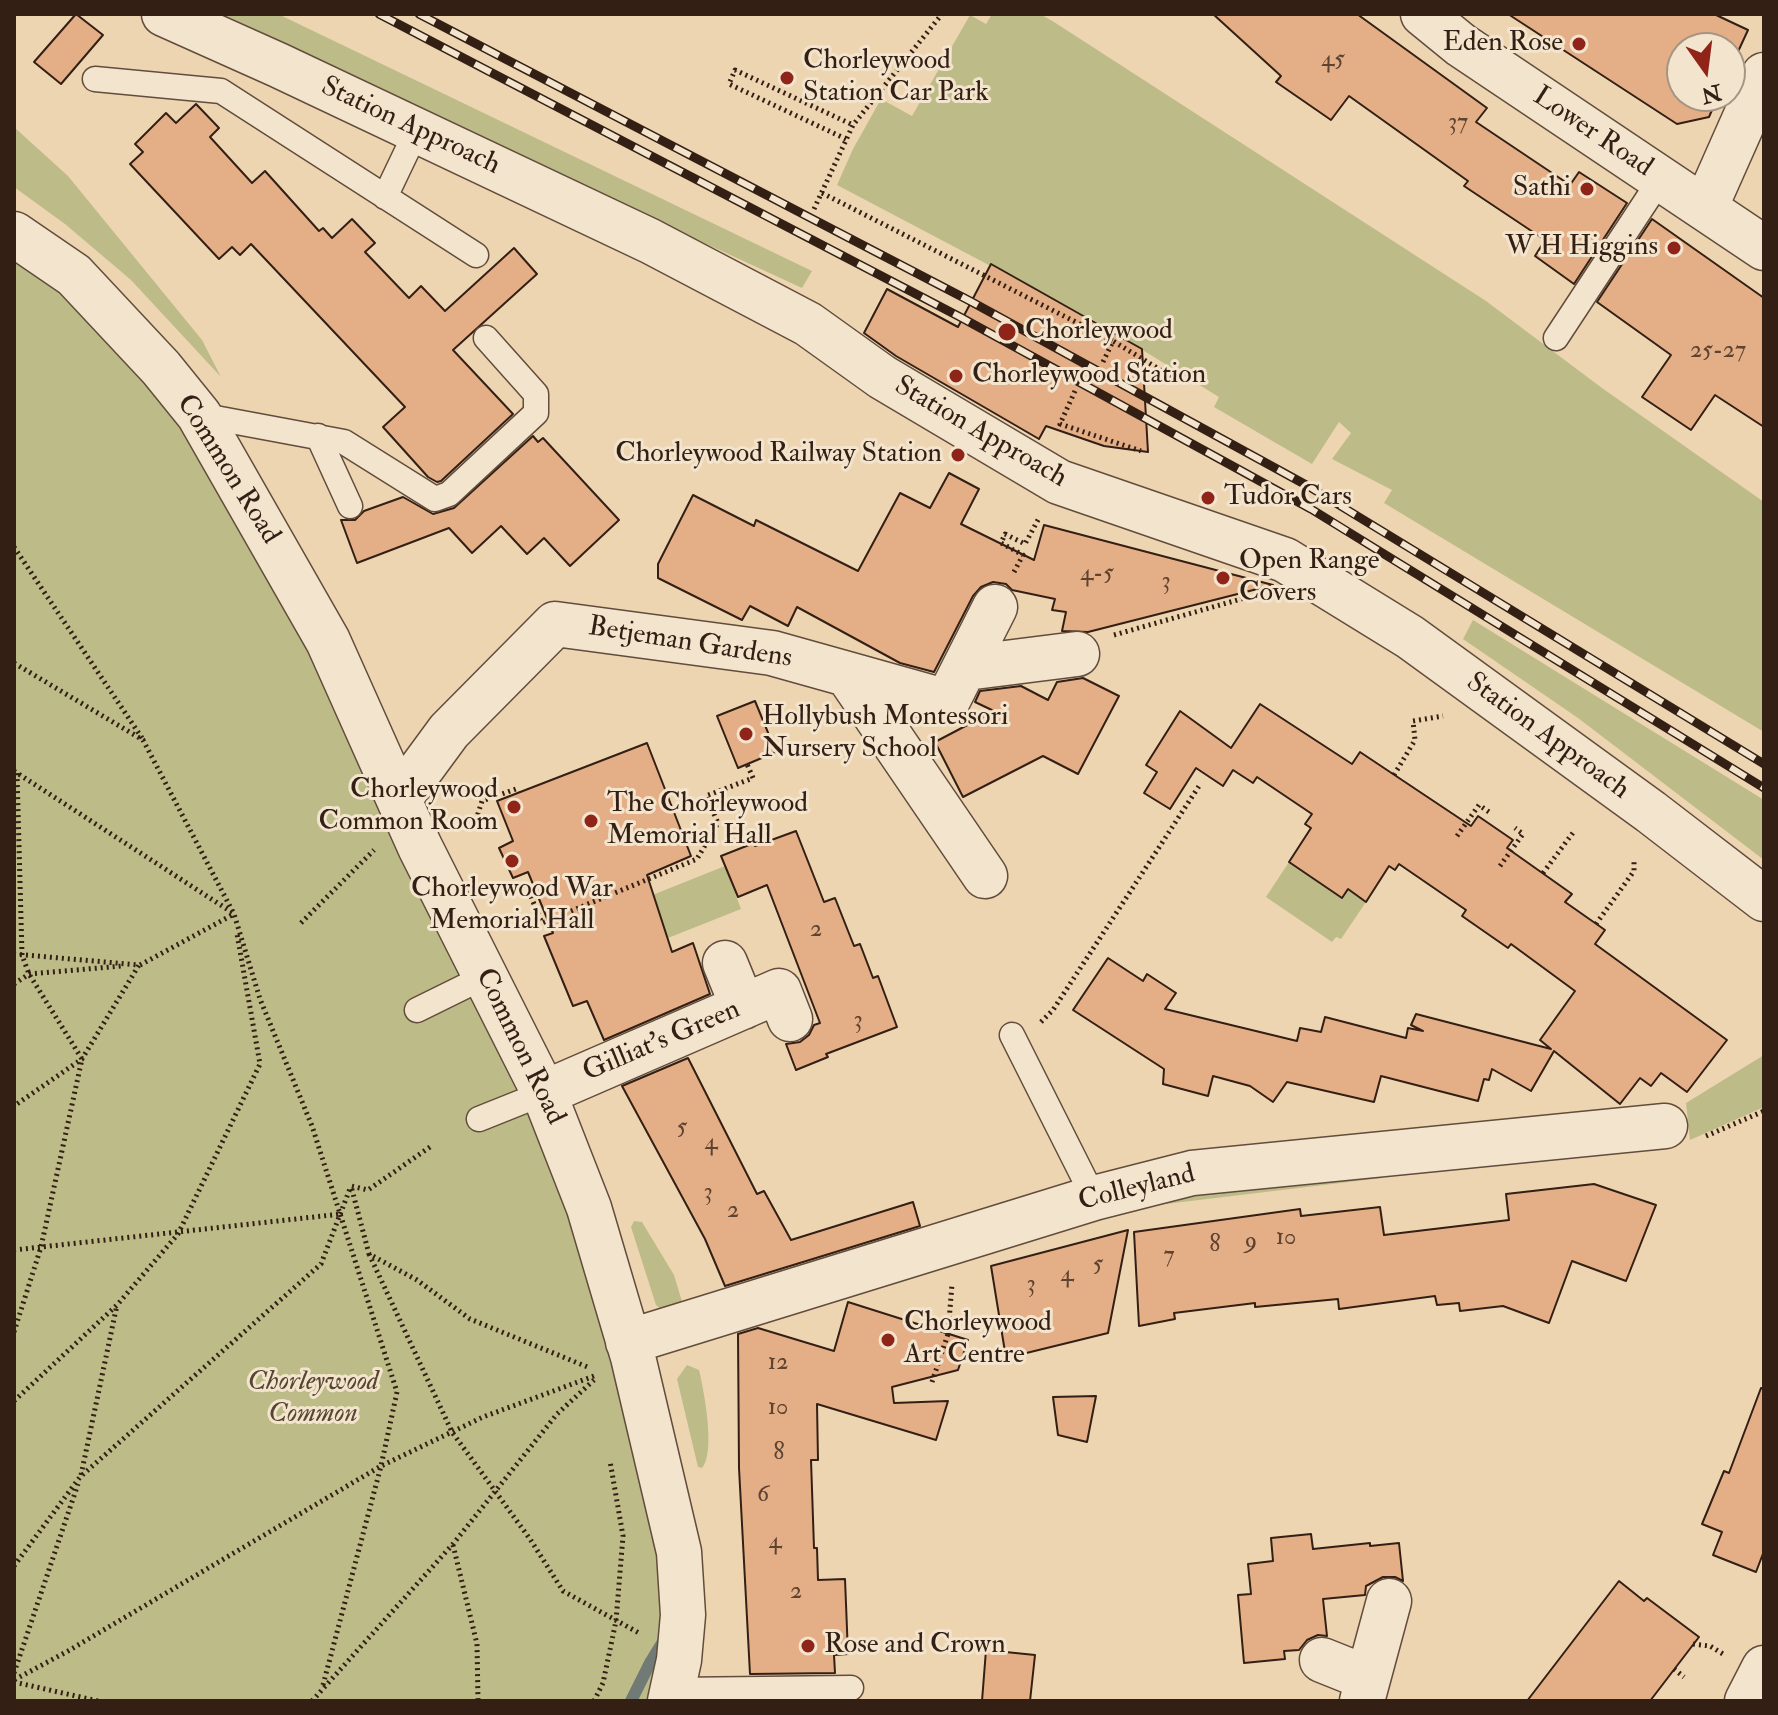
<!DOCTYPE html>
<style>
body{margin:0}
#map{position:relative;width:1778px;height:1715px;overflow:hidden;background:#edd5b2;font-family:"IM FELL Double Pica",serif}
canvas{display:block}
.frame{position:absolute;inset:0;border:16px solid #331f14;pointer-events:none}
.north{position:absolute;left:1666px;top:32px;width:80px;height:80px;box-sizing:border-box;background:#f3e4cd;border:2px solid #a69583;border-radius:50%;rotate:166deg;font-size:22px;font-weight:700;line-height:32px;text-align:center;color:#331f14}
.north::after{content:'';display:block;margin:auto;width:28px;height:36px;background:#8f2418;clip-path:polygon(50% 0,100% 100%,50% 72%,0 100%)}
</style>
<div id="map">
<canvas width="1778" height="1715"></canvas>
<div class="frame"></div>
<div class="north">N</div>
</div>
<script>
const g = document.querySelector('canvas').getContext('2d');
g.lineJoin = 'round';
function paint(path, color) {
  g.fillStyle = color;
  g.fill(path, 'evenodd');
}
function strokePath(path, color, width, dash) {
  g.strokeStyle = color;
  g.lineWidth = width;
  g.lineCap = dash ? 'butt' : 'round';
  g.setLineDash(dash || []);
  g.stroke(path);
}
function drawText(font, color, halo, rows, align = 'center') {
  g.font = font + ' "IM FELL Double Pica",serif';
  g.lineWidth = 6;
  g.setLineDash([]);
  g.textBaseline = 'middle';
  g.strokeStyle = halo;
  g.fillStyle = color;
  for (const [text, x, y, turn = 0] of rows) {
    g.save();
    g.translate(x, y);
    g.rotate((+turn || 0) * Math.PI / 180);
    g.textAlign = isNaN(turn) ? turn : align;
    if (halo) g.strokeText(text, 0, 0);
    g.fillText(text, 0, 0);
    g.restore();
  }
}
const green = new Path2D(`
 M208,14h70l534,257 -10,17z
 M992,14h48l14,8 432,279 116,87 162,114v230l-380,-229 8,-13 -60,-31 19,-26 -12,-11 -27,42 -98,-57 5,-10 -122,-75 -260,-137 16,-36 28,-50 31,17 58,-101 16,9z
 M14,127l54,49 134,164 19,37 -90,-97 -66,-56 -51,-37z
 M14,255l79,63 49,55 86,115 53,95 160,356 70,139 29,48 38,105 78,302 7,65 -1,39 -9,64h-639z
 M1473,620l291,180v60l-186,-142 -115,-79z
 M1289,862l53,36 5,-9 19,13 -25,37 -5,-2 -4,5 -66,-45z
 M725,866l16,43 -73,29 -18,-42z
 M1764,1055v52l-74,33 -4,-37z
 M1376,1168l6,10 -233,28 3,-8z
 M634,1221l8,1 32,53 9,30 -19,7 -8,-7 -25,-78z
 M687,1365l12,5c5,20 17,83 3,98l-4,-1 -21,-88z`);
const stream = new Path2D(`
 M631,1701l19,-38 16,-26`);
const building = new Path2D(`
 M76,14l27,21 -42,49 -27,-22z
 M1213,14h144l130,94 -11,14 94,63 9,-13 48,31 -53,81 -39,-28 10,-16 -81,-54 4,-5 -119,-85 -18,24 -55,-38 5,-6z
 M1508,14h206l34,16 -18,39v-21h-48v48h36l-9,21 -32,7z
 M196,104l23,24 -9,9 42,46 13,-12 54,60 4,-3 9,10 20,-19 23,24 -10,9 44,46 12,-12 24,25 69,-63 23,26 -84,76 60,64 -72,67 -4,1 -9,-5 -45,-50 22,-20 -154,-163 -11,11 -8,-8 -13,12 -89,-95 13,-12 -8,-8 31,-31 10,10z
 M1652,219l112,79v129l-49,-32 -24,35 -49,-33 29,-42 -74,-53z
 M991,264l151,85 6,103 -44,-6 -58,-20 -7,13 -143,-83 -32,-23 23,-44 71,38z
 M533,436l5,6 5,-4 76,82 -49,46 -26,-28 -17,16 -26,-28 -29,27 -23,-25 -92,35 -16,-43h14l9,-9 39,-14 30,17 21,-6z
 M949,473l30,16 -18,35 73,36 10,-35 229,60 -185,47 -26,-1 4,-19 -14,-2 3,-11 -43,-9 -6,-6 -13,-2 -12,5 -8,9 -39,76 -34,-9 -103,-56 -9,19 -38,-20 -8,14 -84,-42v-14l35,-69 61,31 2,-6 102,51 42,-78 30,15z
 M1083,678l36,18 -41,78 -35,-18 -80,41 -28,-55 59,-31 -19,-9 5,-11 41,-5 27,14 9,-18z
 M755,701l21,51 -38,16 -21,-52z
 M1260,704l92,60 8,-12 111,74 7,-10 35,24 -6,8 65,46 -7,8 40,28 -10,14 132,96 -40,52 -26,-19 -10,13 -11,-8 -20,26 -66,-53 -23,40 -39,-22 -3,11 -5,-1 -6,22 -97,-25 -7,26 -87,-20 -14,20 -23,-16 -37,-10 -5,20 -45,-12 1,-15 -91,-59 35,-52 35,23 4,-7 29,19 -11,16 132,32 3,-13 21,4 4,-15 81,21 2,-10 15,3 -12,-6 5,-11 135,35 -11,-9 35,-49 -64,-47 -3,4 -46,-32 4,-6 -67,-46 -4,6 -6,-4 -23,36 -18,-13 -6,9 -53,-36 22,-34 -6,-4 7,-10 -55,-37 -4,6 -20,-13 -10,16 -27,-18 -26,41 -26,-16 13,-21 -11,-7 34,-54 51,37z
 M647,743l44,113 -44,19 25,77 21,-9 17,51 -106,46 -17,-39 -14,5 -29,-70 9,-3 -25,-61 -15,6 -14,-30 14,-7 -16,-40z
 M796,831l28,71 11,-4 19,48 6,-2 13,34 5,-2 19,51 -71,27 2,3 -32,13 -10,-26 14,-2 9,-7 5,-10 6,-2 -53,-138 -29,12 -17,-41 33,-13 1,3z
 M688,1058l69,136 7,-3 27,49 122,-38 7,24 -195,60 -20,-47 -83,-153z
 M1594,1184l62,21 -30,76 -54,-20 -23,62 -46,-17 -43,5 -1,-8 -22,2 -2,-9 -96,13 -1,-10 -83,8v-4l-81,10 1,6 -36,7 -5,-94 166,-23 1,7 79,-9 4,28 125,-15 -3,-26z
 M1128,1230l-20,103 -102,25 -15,-92z
 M848,1302l120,38 -10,30 -66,17 2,16 54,-2 -12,39 -119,-36 1,56h-7l3,88h3l1,32 27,-1 3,75 -14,1 1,18 -85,1 -11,-206 -1,-134 20,-6 76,23z
 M1761,1388l3,1v162l-8,21 -43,-17 9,-23 -20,-8 22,-53 5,2z
 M1096,1396l-9,46 -29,-7 -5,-38z
 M1311,1534l2,15 57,-6v3l29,-3 4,38 -8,-4h-12l-17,9 -1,9 -42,4 4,37 -9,-1 -11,5 -8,10 -15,1 1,8 -41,4 -6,-68 13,-1 -3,-30 25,-3 -2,-23z
 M1619,1581l25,20 3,-3 52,39 -49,64h-123z
 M986,1650l49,5 -5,46h-48z`);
const path = new Path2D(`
 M846,139l-117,-55 6,-14 118,55
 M822,193l291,148
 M814,209l39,-84 89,-111
 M1103,362l10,-21 67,41
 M1075,391l-15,33 81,27
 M14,547l128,191
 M1014,572l9,-17 -22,-12 4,-9 20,10 14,-26
 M1114,635l127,-36 7,-6
 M14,663l129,77 91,174 26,85 52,127 85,266 -16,74 -313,185 -54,29
 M14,771l219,142
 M1394,775l21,-35 -2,-19 30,-5
 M474,826l8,-25 34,-12 2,4
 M1457,836l22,-31 13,9
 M1500,866l23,-32 -8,-6
 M1543,873l32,-43
 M510,892l16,-7 16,38 155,-64 21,-36 -12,-27 47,-18 -6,-14
 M301,923l73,-73
 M1596,924l38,-53v-11
 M14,954l125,11 -57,94 -68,47
 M140,965l94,-51
 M14,984l15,-10 93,-8
 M1041,1022l12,-12 148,-227
 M1706,1136l58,-25
 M430,1147l-62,43 -17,-4 18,68 48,26 53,39 120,49
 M14,1250l327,-36
 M369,1254l83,178 78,107 33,52 76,42
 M14,1332l27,-85 41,-188 -53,-85 -7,-19 -5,-182
 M932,1382l16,-48 4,-50
 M14,1401l103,-96 61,-71 82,-170 -23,-130
 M81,1475l36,-170
 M453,1545l24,99 1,57
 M14,1566l66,-89 241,-213 30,-78
 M1693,1644l17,2 13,8
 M1674,1669l10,8
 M14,1673l64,-189
 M14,1682l84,19
 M323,1685l58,-219 102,-49 111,-41
 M312,1701l141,-157 104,-130 37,-34
 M594,1701l9,-18 13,-62 7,-85 -13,-75`);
const service = new Path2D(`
 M95,79l126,12 255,164
 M385,197l32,-67
 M1556,338l104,-158
 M199,415l145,27 91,57 14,-5 87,-81v-19l-50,-56
 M318,436l32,70
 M417,1010l67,-33
 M1012,1035l82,163
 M479,1119l65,-26
 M674,1690l177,-2`);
const minor = new Path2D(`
 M164,14l114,51 372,176 158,83 74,53 177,105 226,78 125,77 241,175 113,87
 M1423,14l38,31 303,203
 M1705,208l59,-133
 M14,234l60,41 87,93 38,47 129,226 92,206 124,246 45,115 44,149 46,195 4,63 -4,45 -9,41
 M966,668l111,-14
 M848,675l137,201
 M399,799l50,-68 106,-107 217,29 175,49 48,-95
 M725,963l18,44
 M544,1093l235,-102 11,28
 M628,1342l466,-144 98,-25 473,-47
 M1322,1660l45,18
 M1362,1701l27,-100
 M1747,1701l17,-33`);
const rail = new Path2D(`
 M379,14l583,304 349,191 453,279
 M419,14l551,287 338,185 456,278`);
const markers = [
 [1579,44,8,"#8f2418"],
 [787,78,8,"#8f2418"],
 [1587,189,8,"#8f2418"],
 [1674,248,8,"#8f2418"],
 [1007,332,10,"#8f2418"],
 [956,376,8,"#8f2418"],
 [958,455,8,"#8f2418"],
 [1208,498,8,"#8f2418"],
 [1223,578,8,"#8f2418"],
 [746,734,8,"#8f2418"],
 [514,807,8,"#8f2418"],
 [591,821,8,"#8f2418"],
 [512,861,8,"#8f2418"],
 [888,1340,8,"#8f2418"],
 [808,1646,8,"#8f2418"]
];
const numberNames = [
 ["45",1333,61],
 ["37",1458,124],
 ["25-27",1718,352],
 ["4-5",1097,575],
 ["3",1166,583],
 ["2",816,931],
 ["3",858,1022],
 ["5",682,1129],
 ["4",711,1144],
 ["3",708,1194],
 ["2",733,1212],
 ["10",1286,1239],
 ["9",1251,1243],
 ["8",1215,1246],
 ["7",1169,1257],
 ["5",1098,1266],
 ["4",1067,1276],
 ["3",1031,1286],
 ["12",778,1364],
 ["10",778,1409],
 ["8",779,1454],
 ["6",763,1496],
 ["4",775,1543],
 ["2",796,1593]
];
const poiNames = [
 ["Eden Rose",1563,44,"right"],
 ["Chorleywood",803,62],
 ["Station Car Park",803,94],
 ["Sathi",1571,189,"right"],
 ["W H Higgins",1658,248,"right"],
 ["Chorleywood",1025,332],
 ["Chorleywood Station",972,376],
 ["Chorleywood Railway Station",942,455,"right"],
 ["Tudor Cars",1224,498],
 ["Open Range",1239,562],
 ["Covers",1239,594],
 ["Hollybush Montessori",762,718],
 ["Nursery School",762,750],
 ["Chorleywood",498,791,"right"],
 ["Common Room",498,823,"right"],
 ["The Chorleywood",607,805],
 ["Memorial Hall",607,837],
 ["Chorleywood War",512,890,"center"],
 ["Memorial Hall",512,922,"center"],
 ["Chorleywood",904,1324],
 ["Art Centre",904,1356],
 ["Rose and Crown",824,1646]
];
const streetNames = [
 ["Station Approach",410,127,25],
 ["Lower Road",1592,133,34],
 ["Station Approach",980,433,30],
 ["Common Road",227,470,58],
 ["Betjeman Gardens",690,644,9],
 ["Station Approach",1547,737,36],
 ["Gilliat's Green",662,1042,-23],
 ["Common Road",519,1047,64],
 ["Colleyland",1137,1189,-14]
];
const parkNames = [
 ["Chorleywood",313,1383],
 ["Common",313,1415]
];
paint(green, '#bdbc89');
strokePath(stream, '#717a74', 12);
paint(building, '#e4af87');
strokePath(building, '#331f14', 2);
strokePath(service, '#624c3c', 27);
strokePath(minor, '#624c3c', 47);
strokePath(path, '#331f14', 5, [2, 4]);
strokePath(service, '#f3e4cd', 24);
strokePath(minor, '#f3e4cd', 44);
strokePath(rail, '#331f14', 9);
strokePath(rail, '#f3e4cd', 6, [18]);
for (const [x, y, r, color] of markers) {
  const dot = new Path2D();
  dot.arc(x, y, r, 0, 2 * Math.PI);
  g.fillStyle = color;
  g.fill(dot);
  strokePath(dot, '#f3e4cd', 3);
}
drawText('24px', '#5f4331', null, numberNames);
drawText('28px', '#331f14', '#f3e4cd', poiNames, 'left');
drawText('28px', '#331f14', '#f3e4cd', streetNames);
drawText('italic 28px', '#564631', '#f3e4cd', parkNames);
</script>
